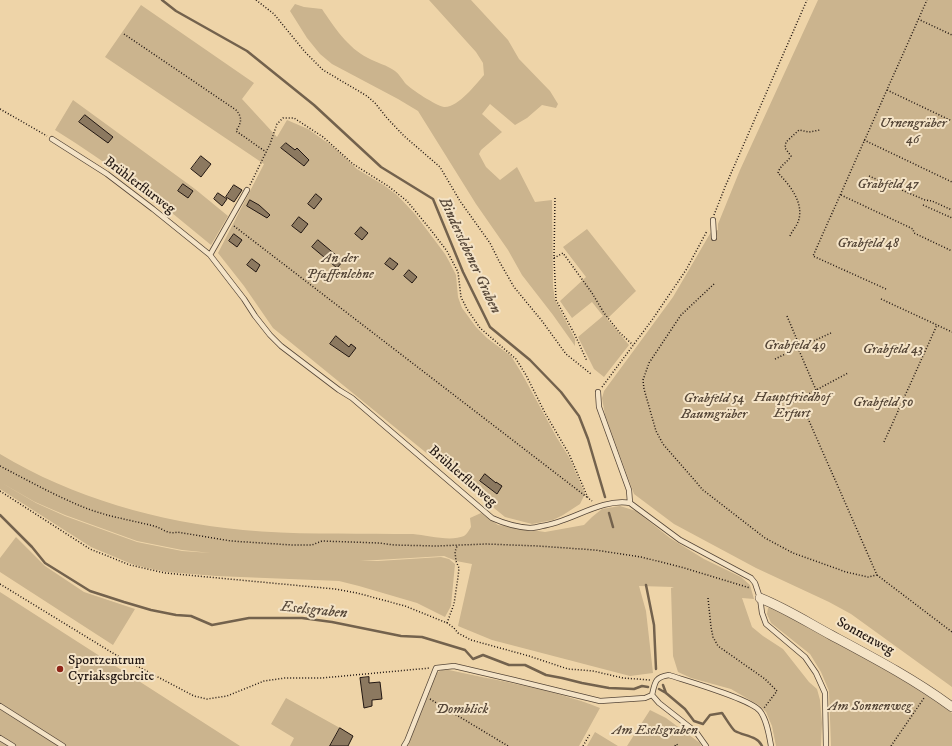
<!DOCTYPE html>
<meta charset="utf-8">
<style>
body{margin:0}
canvas{display:block;background:#eed4a8}
</style>
<canvas width="952" height="746"></canvas>
<script>
const g = document.querySelector('canvas').getContext('2d');
g.lineJoin = 'round';
function paint(path, color) {
  g.fillStyle = color;
  g.fill(path, 'evenodd');
}
function strokePath(path, color, width, dash) {
  g.strokeStyle = color;
  g.lineWidth = width;
  g.lineCap = dash ? 'butt' : 'round';
  g.setLineDash(dash || []);
  g.stroke(path);
}
function drawText(font, color, halo, rows, align = 'center') {
  g.font = font + ' "IM FELL DW Pica",serif';
  g.lineWidth = 4;
  g.setLineDash([]);
  g.textBaseline = 'middle';
  g.strokeStyle = halo;
  g.fillStyle = color;
  for (const [text, x, y, turn = 0] of rows) {
    g.save();
    g.translate(x, y);
    g.rotate((+turn || 0) * Math.PI / 180);
    g.textAlign = isNaN(turn) ? turn : align;
    if (halo) g.strokeText(text, 0, 0);
    g.fillText(text, 0, 0);
    g.restore();
  }
}
const green = new Path2D(`
 M429,0h42l37,40 11,19 31,32 8,13 -2,4 -14,-3 -15,13 -12,7 -25,-21 -8,10 20,18 -21,18 -2,4 7,13 14,13 17,-13 18,35 17,-2 1,86 2,14 20,39v7l-22,-31 -31,-40 -14,-25 -32,-46 -58,-93 -20,-12 -66,-35 -12,-10 -13,-16 -17,-27 5,-7 9,3 18,2c12,18 26,39 46,49 9,5 19,7 27,13 4,3 7,8 10,12 7,7 30,22 39,24 14,1 32,-23 40,-32l-1,-12 -7,-11z
 M818,0h134v687l-101,-73 -22,-12 -73,-34 -82,-44 -40,-30 -29,-79 -3,-17 2,-7 69,-94 38,-65 7,-2v-6l22,-54z
 M141,5l113,78 -12,16 35,38 10,-17 21,9 24,17 25,23 28,17 12,9 18,19 30,40 5,9 6,12 2,22 4,11 14,19 11,11 24,18 10,16 36,66 12,19 16,37 -5,10 -17,11 -10,5 -21,4 -27,-7 -232,-189 -29,-42 -26,-33 46,-89 -159,-107z
 M73,100l122,89 33,27 -17,29c-50,-42 -101,-81 -156,-115z
 M587,229l49,62 -29,28 22,26 -25,32 -10,-8 -16,-32 25,-21 -11,-14 -20,16 -12,-17 26,-24 -23,-30z
 M0,454c73,44 159,68 243,76 50,5 101,3 152,4 6,0 12,0 18,0 14,1 37,8 51,2 3,-2 5,-6 7,-9l-1,-9 11,-5 17,12 47,7 39,-7 8,-8 10,-8 18,-3 16,5 34,27 34,21 37,18 9,8 4,14 -12,-1 10,29 11,9 20,13 26,33 8,7 3,11 2,23 -1,23h-45l-4,-20 -6,-14 -6,-6 -29,-17 -40,-11 -13,-6 -5,-16 -2,-68 3,-1 -35,-1 7,25 7,62 -23,3 -138,-36 -34,-14 14,-62 -16,-3 -12,-5 -84,5h18l63,-4 8,2 6,5 -4,42 -6,11 -28,-14 -58,-17 -20,-5 -123,-5 -50,-4 -32,-7 -43,-18 -91,-58v-7l36,21 29,13 72,26 45,9 29,2 -29,-3 -45,-9 -72,-26 -30,-13 -35,-20z
 M16,537l29,29 39,26 51,17 -22,36 -113,-73v-14z
 M0,592l240,154h-240z
 M774,607l154,87 24,19v33h-121l-2,-55 -8,-19 -11,-18 -39,-31 -4,-9 1,-6z
 M442,670h7c49,11 104,19 151,38l-21,38h-171l28,-73z
 M286,698l54,30 -10,18h-40l4,-8 -23,-14z
 M650,710l16,8 34,25 1,3h-74z
 M595,732l23,14h-31z`);
const stream = new Path2D(`
 M162,0l14,11 71,40 67,54 67,62 52,32 30,73 27,55 40,33 31,32 18,24 9,23 17,58
 M609,513l4,14
 M0,515l32,32 13,16 45,28 34,11 27,8 25,5 15,1 21,9 37,-7h53l30,4 69,14 21,1 43,13 8,9 10,-4 26,10h16l21,10 16,3 20,5 27,5 25,1 8,-3 6,1
 M646,585l8,40 2,44
 M663,685l3,8
 M659,689l7,4 19,16 9,12 9,3 7,-9 12,-2c3,4 10,16 13,18 9,5 23,5 27,15`);
const building = new Path2D(`
 M85,115l28,22 -5,6 -29,-21z
 M286,143l9,7 2,-2 12,12 -5,6 -23,-18z
 M201,156l10,8 -10,13 -10,-8z
 M183,184l10,7 -5,7 -10,-7z
 M234,185l8,5 -8,12 -8,-5z
 M218,193l9,6 -5,7 -8,-7z
 M316,194l6,5 -8,10 -6,-5z
 M250,200l9,5 11,10 -3,3 -20,-12z
 M299,217l9,7 -7,9 -9,-7z
 M361,227l7,6 -6,7 -7,-6z
 M234,234l8,6 -5,7 -8,-6z
 M318,240l25,21 -6,7 -25,-21z
 M390,258l8,6 -5,6 -8,-6z
 M252,259l8,6 -4,7 -9,-7z
 M409,270l8,7 -5,6 -8,-7z
 M336,336l13,11 2,-3 5,4 -7,9 -19,-13z
 M485,474l11,9v-1l6,4 -5,8 -17,-13z
 M369,677v6l11,-1 2,17 -10,1v6l-8,2 -4,-30z
 M340,728l13,8 -5,10h-18z`);
const path = new Path2D(`
 M256,0l18,14 31,38 18,18 44,26 8,7 12,15 17,18 36,31 20,34 30,42 9,18 15,26 28,34 24,33 25,20
 M918,19l34,16
 M124,34l112,76c7,8 5,13 0,21l30,21
 M887,90l65,31
 M0,109l47,27
 M864,140l88,42
 M869,176l56,24 7,1 20,9
 M250,185l20,-41 7,-20 6,-6h11l29,19 30,27 35,22 19,15 23,28 17,22 11,21 3,25 6,12 13,19 36,31 10,16 19,38 24,41 19,44 4,3
 M841,195l72,34 1,4 38,18
 M555,198l-1,60 2,42 19,35 12,26
 M923,205l29,13
 M714,215l11,-28 82,-187
 M234,226l354,272
 M790,236c2,-5 6,-9 8,-14 7,-18 -8,-37 -20,-49 2,-8 9,-10 13,-17l-6,-8 1,-6 13,-12 10,2 11,-2
 M554,258l9,-5 29,40 12,20 16,20 13,12
 M714,284l-33,31 -32,48 -6,17 1,9 12,42 7,13 40,46 62,48 28,15 53,19 22,5 9,-2 -71,-161
 M886,289l-73,-33 114,-256
 M881,299l71,33
 M787,316l13,31
 M775,359l23,-11
 M602,387l50,-67 34,-50 21,-39
 M816,390l-18,-42 33,-15
 M788,405l60,-32
 M884,442l53,-117
 M0,466c27,14 54,29 83,41 22,9 47,13 71,19 8,2 14,9 23,6l54,9 61,4h20l10,-4 57,2 15,2 43,1 49,-2 52,2 57,4 46,7 40,10 69,21
 M0,491l90,58 40,16 35,8 170,16 22,4 48,13 42,17 7,5 4,5 13,7 58,16 39,13 25,2 30,7 27,2
 M877,575l75,57
 M0,584l116,71 78,41 13,3 20,-3 37,-15 21,-3h37l108,-10
 M708,598l3,29 2,10 5,9 47,33 12,12 -13,17
 M447,623l7,-19 4,-27 1,-9 -3,-7 -1,-9 2,-6
 M430,699l78,47
 M583,746l7,-12
 M675,746l1,-2 3,2
 M891,746l33,-48`);
const service = new Path2D(`
 M52,139l55,35 46,35 57,46 34,44 11,17 15,19 11,11 58,44 13,8 140,120c11,5 25,9 38,10 4,0 8,-1 12,-2 29,-4 59,-28 88,-23l50,37 71,38 4,5 5,15 2,15 4,11 39,33 11,16 9,20 1,53
 M713,220l1,18
 M210,255l37,-65
 M598,392l1,15 30,83 1,13
 M652,695c3,-13 3,-18 17,-20 18,6 82,24 91,36 7,9 9,24 11,35
 M652,695l7,8 37,29 10,14
 M0,706l63,40
 M0,738l13,8
 M404,746l3,-5 29,-73 18,-2 60,14 86,21 45,-3 7,-3`);
const minor = new Path2D(`
 M760,598c25,10 47,24 71,37 41,22 83,44 121,72`);
const markers = [
 [60,669,4,"#8f2418"]
];
const parkNames = [
 ["Urnengräber",913,124],
 ["46",913,140],
 ["Grabfeld 47",888,185],
 ["Grabfeld 48",868,244],
 ["An der",340,259],
 ["Pfaffenlehne",340,275],
 ["Grabfeld 49",795,346],
 ["Grabfeld 43",893,350],
 ["Hauptfriedhof",792,398],
 ["Erfurt",792,414],
 ["Grabfeld 54",714,399],
 ["Baumgräber",714,415],
 ["Grabfeld 50",883,403],
 ["Am Sonnenweg",870,707],
 ["Domblick",462,710],
 ["Am Eselsgraben",655,731]
];
const streetNames = [
 ["Brühlerflurweg",139,186,37],
 ["Brühlerflurweg",462,477,41],
 ["Sonnenweg",865,637,29]
];
const poiNames = [
 ["Sportzentrum",68,661],
 ["Cyriaksgebreite",68,677]
];
const waterNames = [
 ["Binderslebener Graben",469,256,65],
 ["Eselsgraben",314,611,6]
];
paint(green, '#cbb48e');
strokePath(stream, '#73624d', 2.5);
paint(building, '#8c7960');
strokePath(building, '#221712', 1);
strokePath(service, '#554638', 6);
strokePath(minor, '#554638', 10);
strokePath(path, '#221712', 1.5, [1, 2]);
strokePath(service, '#f4e3c6', 4.5);
strokePath(minor, '#f4e3c6', 9);
for (const [x, y, r, color] of markers) {
  const dot = new Path2D();
  dot.arc(x, y, r, 0, 2 * Math.PI);
  g.fillStyle = color;
  g.fill(dot);
  strokePath(dot, '#f4e3c6', 1.5);
}
drawText('italic 14px', '#554637', '#f4e3c6', parkNames);
drawText('14px', '#221712', '#f4e3c6', streetNames);
drawText('14px', '#221712', '#f4e3c6', poiNames, 'left');
drawText('italic 15px', '#58493a', '#f4e3c6', waterNames);
</script>
